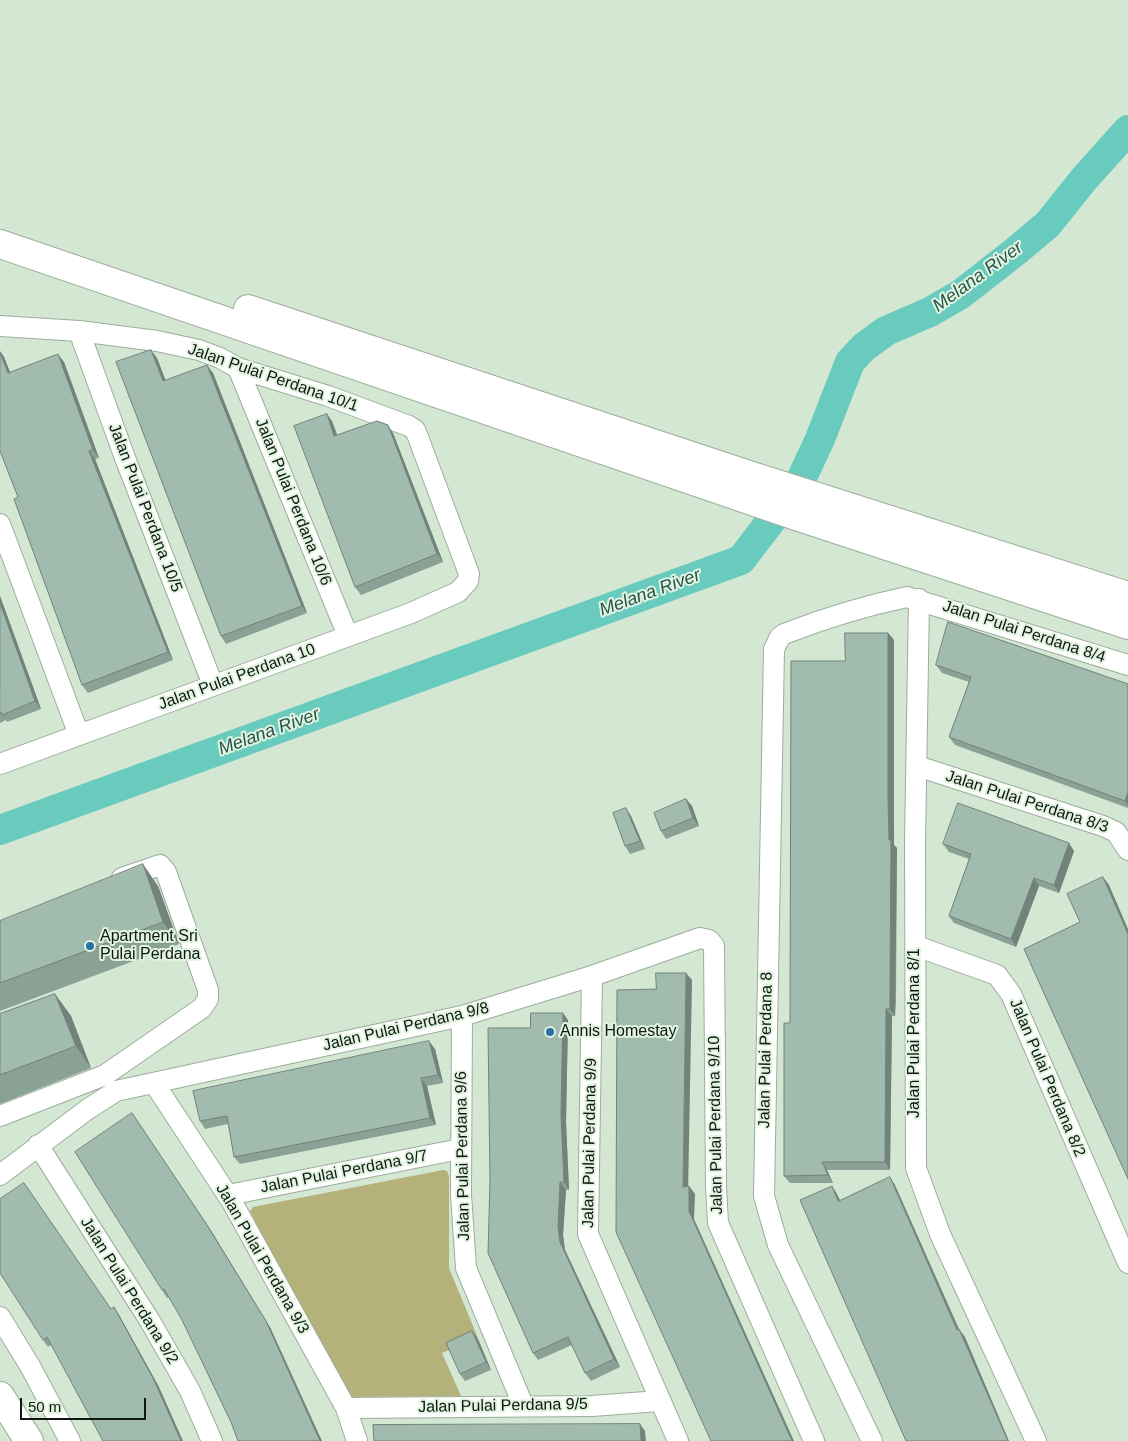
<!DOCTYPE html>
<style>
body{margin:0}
#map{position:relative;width:1128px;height:1441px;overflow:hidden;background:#d3e7d3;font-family:Arial,sans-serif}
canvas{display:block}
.scale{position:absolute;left:20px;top:1398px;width:126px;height:22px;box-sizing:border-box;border:2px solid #111812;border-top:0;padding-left:6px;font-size:15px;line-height:18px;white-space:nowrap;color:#111812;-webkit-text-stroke:4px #e0f4e0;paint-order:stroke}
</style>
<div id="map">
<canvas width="1128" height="1441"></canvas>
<div class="scale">50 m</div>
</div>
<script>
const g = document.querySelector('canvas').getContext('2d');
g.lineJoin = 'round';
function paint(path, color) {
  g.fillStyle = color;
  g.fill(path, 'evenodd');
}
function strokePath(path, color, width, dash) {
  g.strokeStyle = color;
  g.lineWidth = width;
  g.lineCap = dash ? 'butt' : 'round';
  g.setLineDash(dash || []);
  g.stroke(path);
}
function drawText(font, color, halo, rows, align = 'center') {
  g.font = font + ' Arial,sans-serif';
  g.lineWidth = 4;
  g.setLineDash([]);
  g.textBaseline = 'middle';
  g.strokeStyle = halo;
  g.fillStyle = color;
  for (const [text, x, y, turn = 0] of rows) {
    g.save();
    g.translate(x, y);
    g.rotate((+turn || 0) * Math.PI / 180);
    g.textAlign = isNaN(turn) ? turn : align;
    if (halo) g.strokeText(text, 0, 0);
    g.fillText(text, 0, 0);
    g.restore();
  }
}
const green = new Path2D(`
 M443,1170l4,1 2,5v92l29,70 -36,15 19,43 -117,1 -94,-186 3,-4z`);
const river = new Path2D(`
 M0,830l741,-270 58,-76 21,-45 30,-77 14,-15 22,-16 44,-19 31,-18 55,-43 32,-27 36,-45 44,-49`);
const street = new Path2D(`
 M0,326l79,5 78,10 42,9 21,8 18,10 90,28 81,30 6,4 3,7 51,137 -1,7 -10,11 -47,21 -411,151
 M79,331l46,127 88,227
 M238,368l110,268
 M0,524l79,211
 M919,599l-4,244 1,325 24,66 96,207
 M917,766l186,60 13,6 12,18
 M916,946l81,29 14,19 117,269
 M592,976l-4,258 90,207
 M462,1016l-1,179 5,73 57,137
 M154,1083l78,119 114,206 11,33
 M0,1116l105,-41 97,-67 6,-9v-9l-42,-118 -6,-7 -38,13
 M38,1145l112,176 40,70 22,50
 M0,1175l88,-66 28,-18 346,-75 130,-40 108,-38 9,2 5,6 2,240 2,37 96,218
 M228,1195l232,-46
 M0,1317l30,49 40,75
 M346,1408l246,-2 67,-5
 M872,1441l-94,-196 -14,-49 10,-547 6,-12 4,-3c41,-16 80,-28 123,-37l221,68`);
const secondary = new Path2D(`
 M0,244l796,272 332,109
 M248,309l501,166 379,121
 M0,1396l29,45`);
const wall = new Path2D(`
 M0,351l4,6 6,15 54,-10 35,96 -4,1 78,201 -85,33 -6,-8 -64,-188 -18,-46z
 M157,358l8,23 48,-8 94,240 -81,31 -5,-8z
 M332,421l5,14 56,-2 50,129 -82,33 -6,-8z
 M0,596l41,113 -34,13 -1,-2 -6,3z
 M888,633l6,7v205l3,3 -1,155 -1,13h-3l-2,154h-63l6,13h-43l-6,-7 6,-153 55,-362z
 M936,665l192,19v124l-173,-63 -6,-8 20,-55 -27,-9z
 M686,799l6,7 7,20 -33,13 -5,-8z
 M631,816l14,33 -15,5 -5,-8z
 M943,844l131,7 -15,42 -20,-7 -23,61 -62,-24 -5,-7 20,-57 -20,-7z
 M158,886l21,58 -179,67v-90z
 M55,994l16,22 20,52 -91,36v-90z
 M568,1020l-2,102 3,68h-3l-3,45 2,15 55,117 -29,14 -6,-8 -13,-28 -34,15 -5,-7 -43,-172 40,-153z
 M435,1049l8,34 -16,3 9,39 -196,39 -6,-7 -6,-33 -23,5 -5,-8z
 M24,1183l87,126 3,-2 5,8 40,72 -108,-42 -3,2 -5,-7z
 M210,1229l61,100 -40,93 -50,-104 -12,-21 -2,1 -5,-8z
 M478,1339l13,31 -26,11 -5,-7z`);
const shadedWall = new Path2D(`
 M151,350l6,8 12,31 -6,-8z
 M0,351l4,6 9,23 -5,-7z
 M58,354l6,8 35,96 -6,-8z
 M207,365l6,8 94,240 -5,-7z
 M327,414l5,7 8,22 -6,-7z
 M388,425l5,8 50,129 -6,-8z
 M89,451l6,8 78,201 -5,-8z
 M0,596l41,113 -6,-8 -35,-98z
 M888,633l6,7v205l3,3 -2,168 -5,-7 -2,-207z
 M1128,792v14l-3,-5z
 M686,799l6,7 7,20 -6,-8z
 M626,808l5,8 14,33 -5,-8z
 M1069,843l5,8 -15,42 -5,-8z
 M143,864l15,22 21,58 -16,-22z
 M1103,877l6,8 19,44v5z
 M1034,878l5,8 -23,61 -5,-8z
 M686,973l6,7 -4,214 -5,-7z
 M55,994l16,22 20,52 -15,-22z
 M886,1009l6,7 -2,154 -5,-8z
 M563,1013l5,7 -2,102 3,68 -5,-8 -3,-67z
 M429,1041l6,8 8,34 -5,-8z
 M421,1078l6,8 9,39 -6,-7z
 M132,1113l78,116 61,100 51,112h-2z
 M822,1162l5,8 6,13 -5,-8z
 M890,1177l5,8 68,153 -6,-8z
 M560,1182l6,8 -3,45 2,15 55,117 -6,-8 -54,-117 -2,-15z
 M689,1186l6,8 -1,25 100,222h-2l-10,-22 -93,-208z
 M832,1186l5,8 7,14 -6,-7z
 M114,1307l5,8 40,72 24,54h-2z
 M959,1329l6,8 44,104h-1l-6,-11z
 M472,1331l6,8 13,31 -5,-8z
 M640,1424l5,7 1,10h-5z`);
const building = new Path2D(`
 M151,350l12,31 44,-16 95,241 -81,30 -105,-274z
 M0,353l8,20 50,-19 35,96 -4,1 79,201 -86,33 -68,-186 4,-2 -18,-46z
 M327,414l7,22 43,-15 11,4 49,129 -82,33 -61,-161z
 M0,603l35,98 -33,14 -1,-3 -1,1z
 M948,622l180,62v108l-3,9 -176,-64 22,-60 -35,-12z
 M845,633h43v169l1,38h2l-1,155v14h-4l-1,153h-63l6,13 -44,1v-153h6l1,-362h54z
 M686,799l7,19 -32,13 -7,-18z
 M958,803l111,40 -15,42 -20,-7 -23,61 -62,-23 22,-62 -28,-10z
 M626,808l14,33 -15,5 -12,-33z
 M143,864l20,58 -163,61v-62z
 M1103,877l25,57v245l-104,-230 56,-27 -13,-28z
 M656,973h30l-3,214 6,-1v25l103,230h-81l-95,-209 1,-242 39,-1z
 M55,994l21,52 -76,29v-61z
 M531,1013h32l-2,102 3,67h-4l-2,45 2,15 54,117 -29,14 -17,-36 -35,16 -45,-100 2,-72 -2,-153h42z
 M429,1041l9,34 -17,3 9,40 -196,39 -7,-41 -27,5 -7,-30z
 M132,1113l73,109 61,99 54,120h-82l-7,-19 -50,-104 -17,-29 -2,1 -87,-138z
 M890,1177l67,153 2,-1 49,112h-102l-106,-241 32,-14 6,15z
 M24,1183l87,126 3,-2 40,73 27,61h-78l-56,-104 -4,3 -43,-67v-74z
 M472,1331l14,31 -26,12 -14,-31z
 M640,1424l1,17h-267l-1,-16z`);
const markers = [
 [90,946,5,"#2770a3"],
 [550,1032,5,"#2770a3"]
];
const streetNames = [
 ["Jalan Pulai Perdana 10/1",273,378,19],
 ["Jalan Pulai Perdana 10/6",293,502,68],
 ["Jalan Pulai Perdana 10/5",145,508,69],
 ["Jalan Pulai Perdana 8/4",1024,632,18],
 ["Jalan Pulai Perdana 10",237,677,-20],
 ["Jalan Pulai Perdana 8/3",1027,802,18],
 ["Jalan Pulai Perdana 9/8",406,1027,-13],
 ["Jalan Pulai Perdana 8/1",915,1033,-90],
 ["Jalan Pulai Perdana 8",766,1050,-89],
 ["Jalan Pulai Perdana 8/2",1047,1078,67],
 ["Jalan Pulai Perdana 9/10",716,1125,-91],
 ["Jalan Pulai Perdana 9/9",590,1143,-89],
 ["Jalan Pulai Perdana 9/6",463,1156,-91],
 ["Jalan Pulai Perdana 9/7",344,1172,-11],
 ["Jalan Pulai Perdana 9/3",262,1259,60],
 ["Jalan Pulai Perdana 9/2",129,1291,58],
 ["Jalan Pulai Perdana 9/5",503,1406,-1]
];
const poiNames = [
 ["Apartment Sri",100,937],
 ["Pulai Perdana",100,955],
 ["Annis Homestay",560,1032]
];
const waterNames = [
 ["Melana River",978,277,-36],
 ["Melana River",650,593,-20],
 ["Melana River",269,732,-20]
];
paint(green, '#b4b17b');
strokePath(river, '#69cabe', 30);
strokePath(street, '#9bae9b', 22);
strokePath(secondary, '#9bae9b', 30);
strokePath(street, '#fff', 20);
strokePath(secondary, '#fff', 28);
paint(wall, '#8aa196');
paint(shadedWall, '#71837a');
paint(building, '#a1bbae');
strokePath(building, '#71837a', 1);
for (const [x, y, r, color] of markers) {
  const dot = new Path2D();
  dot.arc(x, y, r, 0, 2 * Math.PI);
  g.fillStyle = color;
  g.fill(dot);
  strokePath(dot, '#e0f4e0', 2);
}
drawText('16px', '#111812', '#e0f4e0', streetNames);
drawText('16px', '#111812', '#e0f4e0', poiNames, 'left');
drawText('italic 18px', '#28544e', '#e0f4e0', waterNames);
</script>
